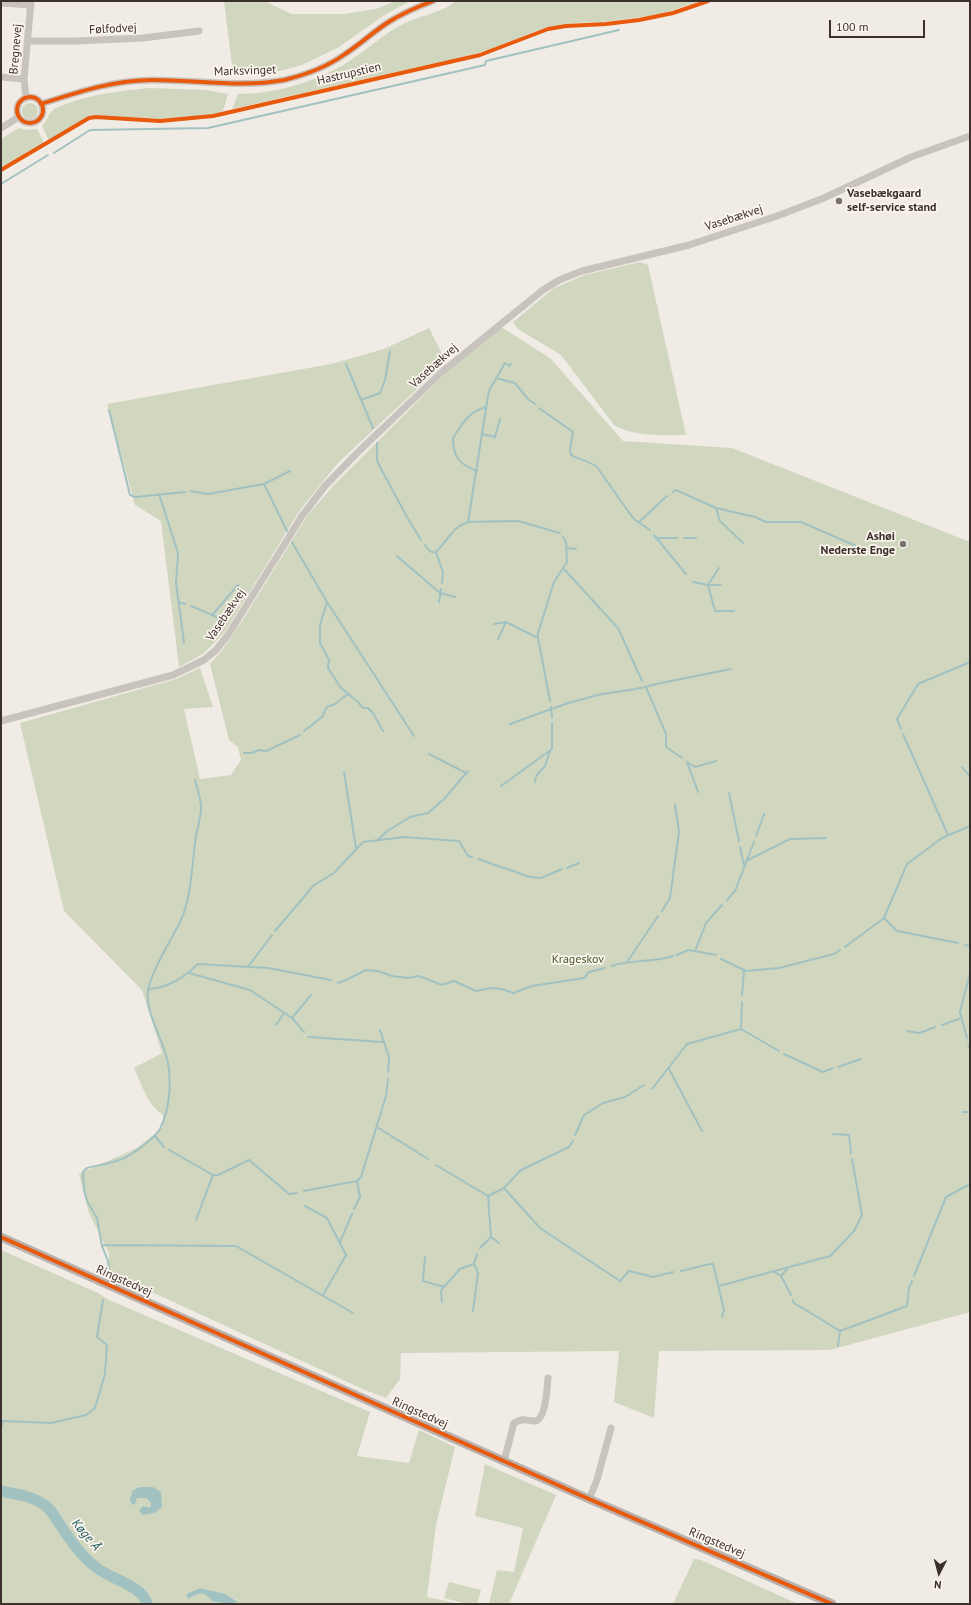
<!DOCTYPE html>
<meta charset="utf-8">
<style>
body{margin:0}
#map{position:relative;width:971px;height:1605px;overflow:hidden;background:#f0ebe5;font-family:"PT Sans",sans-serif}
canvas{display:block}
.frame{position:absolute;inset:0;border:2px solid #3b302b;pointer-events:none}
.north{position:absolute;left:919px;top:1553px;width:40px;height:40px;-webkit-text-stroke:3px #fbf5ee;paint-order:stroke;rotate:186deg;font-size:11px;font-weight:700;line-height:16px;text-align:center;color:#3b302b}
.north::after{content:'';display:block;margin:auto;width:14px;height:18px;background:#3b302b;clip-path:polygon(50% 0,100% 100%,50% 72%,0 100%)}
.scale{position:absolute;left:829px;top:20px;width:96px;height:18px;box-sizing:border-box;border:2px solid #3b302b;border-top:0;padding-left:5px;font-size:12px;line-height:14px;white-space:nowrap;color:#3b302b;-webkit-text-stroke:3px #fbf5ee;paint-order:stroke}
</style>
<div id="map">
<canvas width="971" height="1605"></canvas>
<div class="frame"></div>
<div class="north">N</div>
<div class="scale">100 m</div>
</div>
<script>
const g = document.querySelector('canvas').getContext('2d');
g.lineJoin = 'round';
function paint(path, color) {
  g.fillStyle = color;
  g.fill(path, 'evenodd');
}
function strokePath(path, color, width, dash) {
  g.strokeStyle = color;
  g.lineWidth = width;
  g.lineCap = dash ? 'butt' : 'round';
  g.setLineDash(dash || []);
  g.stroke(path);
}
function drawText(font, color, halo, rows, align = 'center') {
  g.font = font + ' "PT Sans",sans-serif';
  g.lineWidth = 3.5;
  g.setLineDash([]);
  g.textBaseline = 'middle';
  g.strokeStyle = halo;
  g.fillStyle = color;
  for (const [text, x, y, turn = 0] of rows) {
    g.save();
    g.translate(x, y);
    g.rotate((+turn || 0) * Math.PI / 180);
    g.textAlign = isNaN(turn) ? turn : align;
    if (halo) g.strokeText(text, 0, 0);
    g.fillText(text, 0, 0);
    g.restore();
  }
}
const green = new Path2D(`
 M224,1h41l26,13h53l32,-5 19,-8h15l-27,15 -44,31 -37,18 -30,8 -19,1 -20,-2z
 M455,1h151l5,1 90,-1 -43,14 -57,7 -25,1 -17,2 -23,6 -44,18 -38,10 -222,50 6,-15c36,0 78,-12 110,-32 18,-11 35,-28 55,-38 13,-7 44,-13 52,-23z
 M149,88l57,2 22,4 -5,17 -12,4 -51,4 -69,-4 -42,26 -7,-15c4,-4 7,-12 10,-15 4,-4 10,-5 14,-7 27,-10 54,-13 83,-16z
 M22 111a8 8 0 1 1 16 0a8 8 0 1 1-16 0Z
 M19,128l8,2 10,-1 7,14 -43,25v-29z
 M640,262l8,3 38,170c-24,0 -51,2 -72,-10l-53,-70 -43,-26 -5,-7 41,-34 31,-13z
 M501,327l49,31 73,83 109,7 238,94v770l-140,38 -171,1 -5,67 -40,-16 5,-51 -218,2 -1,26 -14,19 -21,-8 -257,-118 1,-19 -20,-40 -10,-39 58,-26 26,-21v-12c-16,-11 -21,-30 -29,-47l28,-15 -20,-63 -78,-79 -44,-188 156,-44 24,-11 13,39 -29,2 16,70 31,-4 10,-15 -3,-13 -9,-7 -19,-76 13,-15 21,-31 63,-102 27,-31 114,-114z
 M429,328l17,34 -108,101 -38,47 -75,122 -22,22 -24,13 -18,-146 -26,-16 -28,-101 224,-40 53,-15z
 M1,1250l99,44 7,5 263,113 -13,44 52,7 10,-33 36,17 -19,78 -9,72 32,7h-458zM161,1492l-6,21 -5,-5 1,-5 -5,-5h-9zM200,1588l26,6 12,7 -38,-8 -12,6 -2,-5z
 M485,1464l71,31 -47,109h-20l8,-34 17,2 9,-44 -48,-12z
 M694,1559l7,1 97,44h-125z
 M449,1582l32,8 -4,14h-10l-23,-6z`);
const water = new Path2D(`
 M140,1487h13l8,5 1,15 -7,6 -13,2 -3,-5 4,-4 7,2 1,-5 -5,-5h-9l-2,6 -3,1 -2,-6 3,-9z
 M200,1588l26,6 12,8 -10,2 -16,-3c-10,-11 -11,-8 -24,-2l-2,-5z`);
const stream = new Path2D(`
 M54,153l36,-23 118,-2 277,-63 1,-4 133,-31
 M1,184l47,-29
 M346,364l27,64
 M496,378l19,5 13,16 7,5
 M361,400l19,-7 5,-13 5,-29
 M539,408l34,24 -3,18 1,5c9,5 18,6 26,12l33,47 5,6 15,10
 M109,410l21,85 5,2 50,-5
 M482,434l13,3 5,-18
 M377,443v17l3,7 27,50 14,23
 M477,471c-18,-7 -24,-14 -24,-33 10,-15 15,-26 33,-31
 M264,484l23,47
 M191,491l17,3 56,-10 26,-13
 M673,492l3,-2 40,18 39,9 11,5h35l62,27
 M159,494l19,59 -2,30 8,60
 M716,508l4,13 23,22
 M468,522l20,-126 2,-7 15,-26 4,3 2,-2
 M639,522l28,-26
 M654,535l32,39
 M656,538h21
 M684,538h12
 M292,542l35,60 87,134
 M425,545c3,5 5,8 11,7 11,-10 16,-25 32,-30l50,-1 42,12
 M566,548l10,1
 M436,552l7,20 -1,11
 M397,556l43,37 15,4
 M719,568l-11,17 7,26h19
 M564,569l54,59 24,53
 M693,582l15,3h13
 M179,602l6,2
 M327,602l-7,23v18l9,17 -1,8 13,20 17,14 5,6h5l5,5 10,18
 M439,602l2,-13
 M191,606l26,11 4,11 -4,3
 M213,614l25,-29
 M494,624l12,-2 32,16
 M498,639l8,-17
 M646,687l20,47v13l16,11
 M550,701l-12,-63v-5l16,-51 13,-20 -1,-20 -3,-5
 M551,707l1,10
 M510,724l58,-21 34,-9 34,-5 25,-6 70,-14
 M901,729l-4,-10 21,-35 52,-22
 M304,731l18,-14 5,-10 8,-3 13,-10
 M903,734l45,101
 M244,753h7l8,-3 7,1 34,-16
 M429,754l37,19
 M687,762l11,30
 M687,762l8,5 21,-6
 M962,767l8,10
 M344,772l12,76
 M535,782l1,-6 9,-10 5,-15
 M501,786l51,-37v-26
 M729,793l10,48
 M756,836l8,-22
 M378,840l8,-8 24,-15 18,-4 16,-14 24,-28
 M740,847l4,18
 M478,859l52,18 11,1 21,-9
 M746,861l44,-22 36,-1
 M567,868l12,-5
 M727,900l8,-9 19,-49
 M662,911l8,-13 9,-66 -4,-28
 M884,918l13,13 61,12
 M275,931l39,-46 20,-12 29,-31 41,-5 55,4 9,15 4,1
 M965,945l5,1
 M845,947l39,-29 23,-54 35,-26 28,-12
 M695,951l11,-28 16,-18
 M677,955l11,-5 28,5
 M721,959l25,12 33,-3 55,-14 6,-4
 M627,962l31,-46
 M611,966c20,-7 42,-3 62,-10
 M248,967l24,-32
 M189,973l61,17 42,28 12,14
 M338,983l8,-3 20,-10 12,1 14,5 16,2 11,-2 23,9 12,-4 22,10 16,-3 10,1 11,4 19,-7 52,-8 5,-6 16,-4
 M148,989c19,0 38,-13 50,-25l70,4 63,12
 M742,995l2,-24
 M292,1018l19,-23
 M276,1025l8,-12
 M942,1025l19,-7
 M741,1029l1,-27
 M380,1030l9,27 -1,15
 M907,1031l13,2 15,-6
 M308,1037l75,5
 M967,1038l-7,-26 10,-39
 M968,1045l2,3
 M784,1054l39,18 10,-4
 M838,1067l23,-8
 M669,1069l33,62
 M652,1089l35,-45 54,-15 38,22
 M963,1112h7
 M377,1127l51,32
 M833,1134l16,1 2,18
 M575,1135l9,-20 19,-12 22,-6 19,-12
 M155,1136l9,11
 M169,1150l44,25h5l31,-15 40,34 8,-1
 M436,1165l52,31
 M504,1188l36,40 80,53 9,-10 24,6 20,-5
 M304,1191l53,-10 4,-4 25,-81 2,-17
 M488,1196l16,-8 17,-18 48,-23 4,-6
 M305,1206l22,12 19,37 -23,40
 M354,1209l6,-12 -3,-16
 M196,1220l17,-45
 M491,1237l8,6
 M340,1242l12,-28
 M102,1245l134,1 117,67
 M480,1248l11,-11 -3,-41
 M425,1257l-2,24 21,6
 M109,1270l-1,-9 -6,-15 -5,-28 -10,-17 -3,-11 -1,-18 4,-4c12,-3 25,-5 35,-9 10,-4 33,-21 38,-30 11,-22 13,-57 4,-80 -5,-16 -19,-41 -16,-58 3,-20 24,-52 33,-71 10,-22 11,-53 14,-77 1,-12 6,-24 6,-36 0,-9 -4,-18 -6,-27
 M681,1271l29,-7h3l11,46 -2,7
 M773,1271l8,5 6,-7
 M781,1276l10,19
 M914,1276l32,-79 24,-13
 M719,1286l111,-30 3,-3 21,-22 8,-16 -10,-56
 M793,1300l1,3 46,28 -2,15
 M442,1302l-1,-11 3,-4 16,-18 14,-5 3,-10
 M473,1311l5,-38 -4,-9
 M840,1331l67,-25 2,-18 3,-7
 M1,1428l2,-7 48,2 35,-8 9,-7 10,-34 2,-29 -10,-8 6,-37`);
const river = new Path2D(`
 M1,1491c15,3 37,6 48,18 5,5 8,12 12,17 10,15 21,31 36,42 14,11 46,18 50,36`);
const minor = new Path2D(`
 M1,3l30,2
 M28,41h49l66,-3 56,-7
 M1,77l23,2
 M17 110a13 13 0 1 1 26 0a13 13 0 1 1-26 0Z
 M26,98l-2,-19 7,-78
 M41,104c37,-12 73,-24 112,-24 44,0 88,8 131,0 21,-5 43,-13 61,-26 14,-9 27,-21 42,-31 14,-9 30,-16 46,-22
 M1,128l18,-11
 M1,721l172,-46 31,-15 12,-10 12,-15 74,-119 23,-30 33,-34 85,-81 100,-81 16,-10 23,-9 107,-26 88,-29 47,-18 87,-41 59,-21
 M504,1461l10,-38c11,-6 10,-2 21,-2 11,-1 12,-34 13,-43
 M589,1499l8,-19 14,-52`);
const major = new Path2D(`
 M1,1237l588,262 243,105`);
const cycleway = new Path2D(`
 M17 110a13 13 0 1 1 26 0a13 13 0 1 1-26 0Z
 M41,104c37,-12 73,-24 112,-24 44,0 88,8 131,0 21,-5 43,-13 61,-26 14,-9 27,-21 42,-31 14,-9 30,-16 46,-22
 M1,170l88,-52 7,-1 64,4 53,-5 267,-61 68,-26 18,-3 40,-2 33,-4 34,-7 35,-12
 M1,1237l588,262 243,105`);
const markers = [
 [839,201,4,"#7a716c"],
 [903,544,4,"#7a716c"]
];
const streetNames = [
 ["Følfodvej",113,29,-3],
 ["Bregnevej",16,49,-85],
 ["Marksvinget",245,71,-2],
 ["Hastrupstien",349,74,-13],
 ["Vasebækvej",734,218,-18],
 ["Vasebækvej",434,366,-42],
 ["Vasebækvej",226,615,-56],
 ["Ringstedvej",124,1281,24],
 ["Ringstedvej",420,1413,24],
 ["Ringstedvej",717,1543,23]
];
const poiNames = [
 ["Vasebækgaard",847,194],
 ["self-service stand",847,208],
 ["Ashøi",895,537,"right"],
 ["Nederste Enge",895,551,"right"]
];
const parkNames = [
 ["Krageskov",578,960]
];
const waterNames = [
 ["Køge Å",86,1535,50]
];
paint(green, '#d1d6bf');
paint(water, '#a1c2c1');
strokePath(stream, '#a1c2c1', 2);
strokePath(river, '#a1c2c1', 11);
strokePath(minor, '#c9c3be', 7);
strokePath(major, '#b8b1ad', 9);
strokePath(cycleway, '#e8590c', 4);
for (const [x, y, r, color] of markers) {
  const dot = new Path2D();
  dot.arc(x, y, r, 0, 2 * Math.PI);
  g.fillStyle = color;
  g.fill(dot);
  strokePath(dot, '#fbf5ee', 1.5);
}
drawText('12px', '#3b302b', '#fbf5ee', streetNames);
drawText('bold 12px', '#3b302b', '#fbf5ee', poiNames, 'left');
drawText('12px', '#4a5a2e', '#fbf5ee', parkNames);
drawText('italic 13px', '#1f5a5e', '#fbf5ee', waterNames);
</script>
